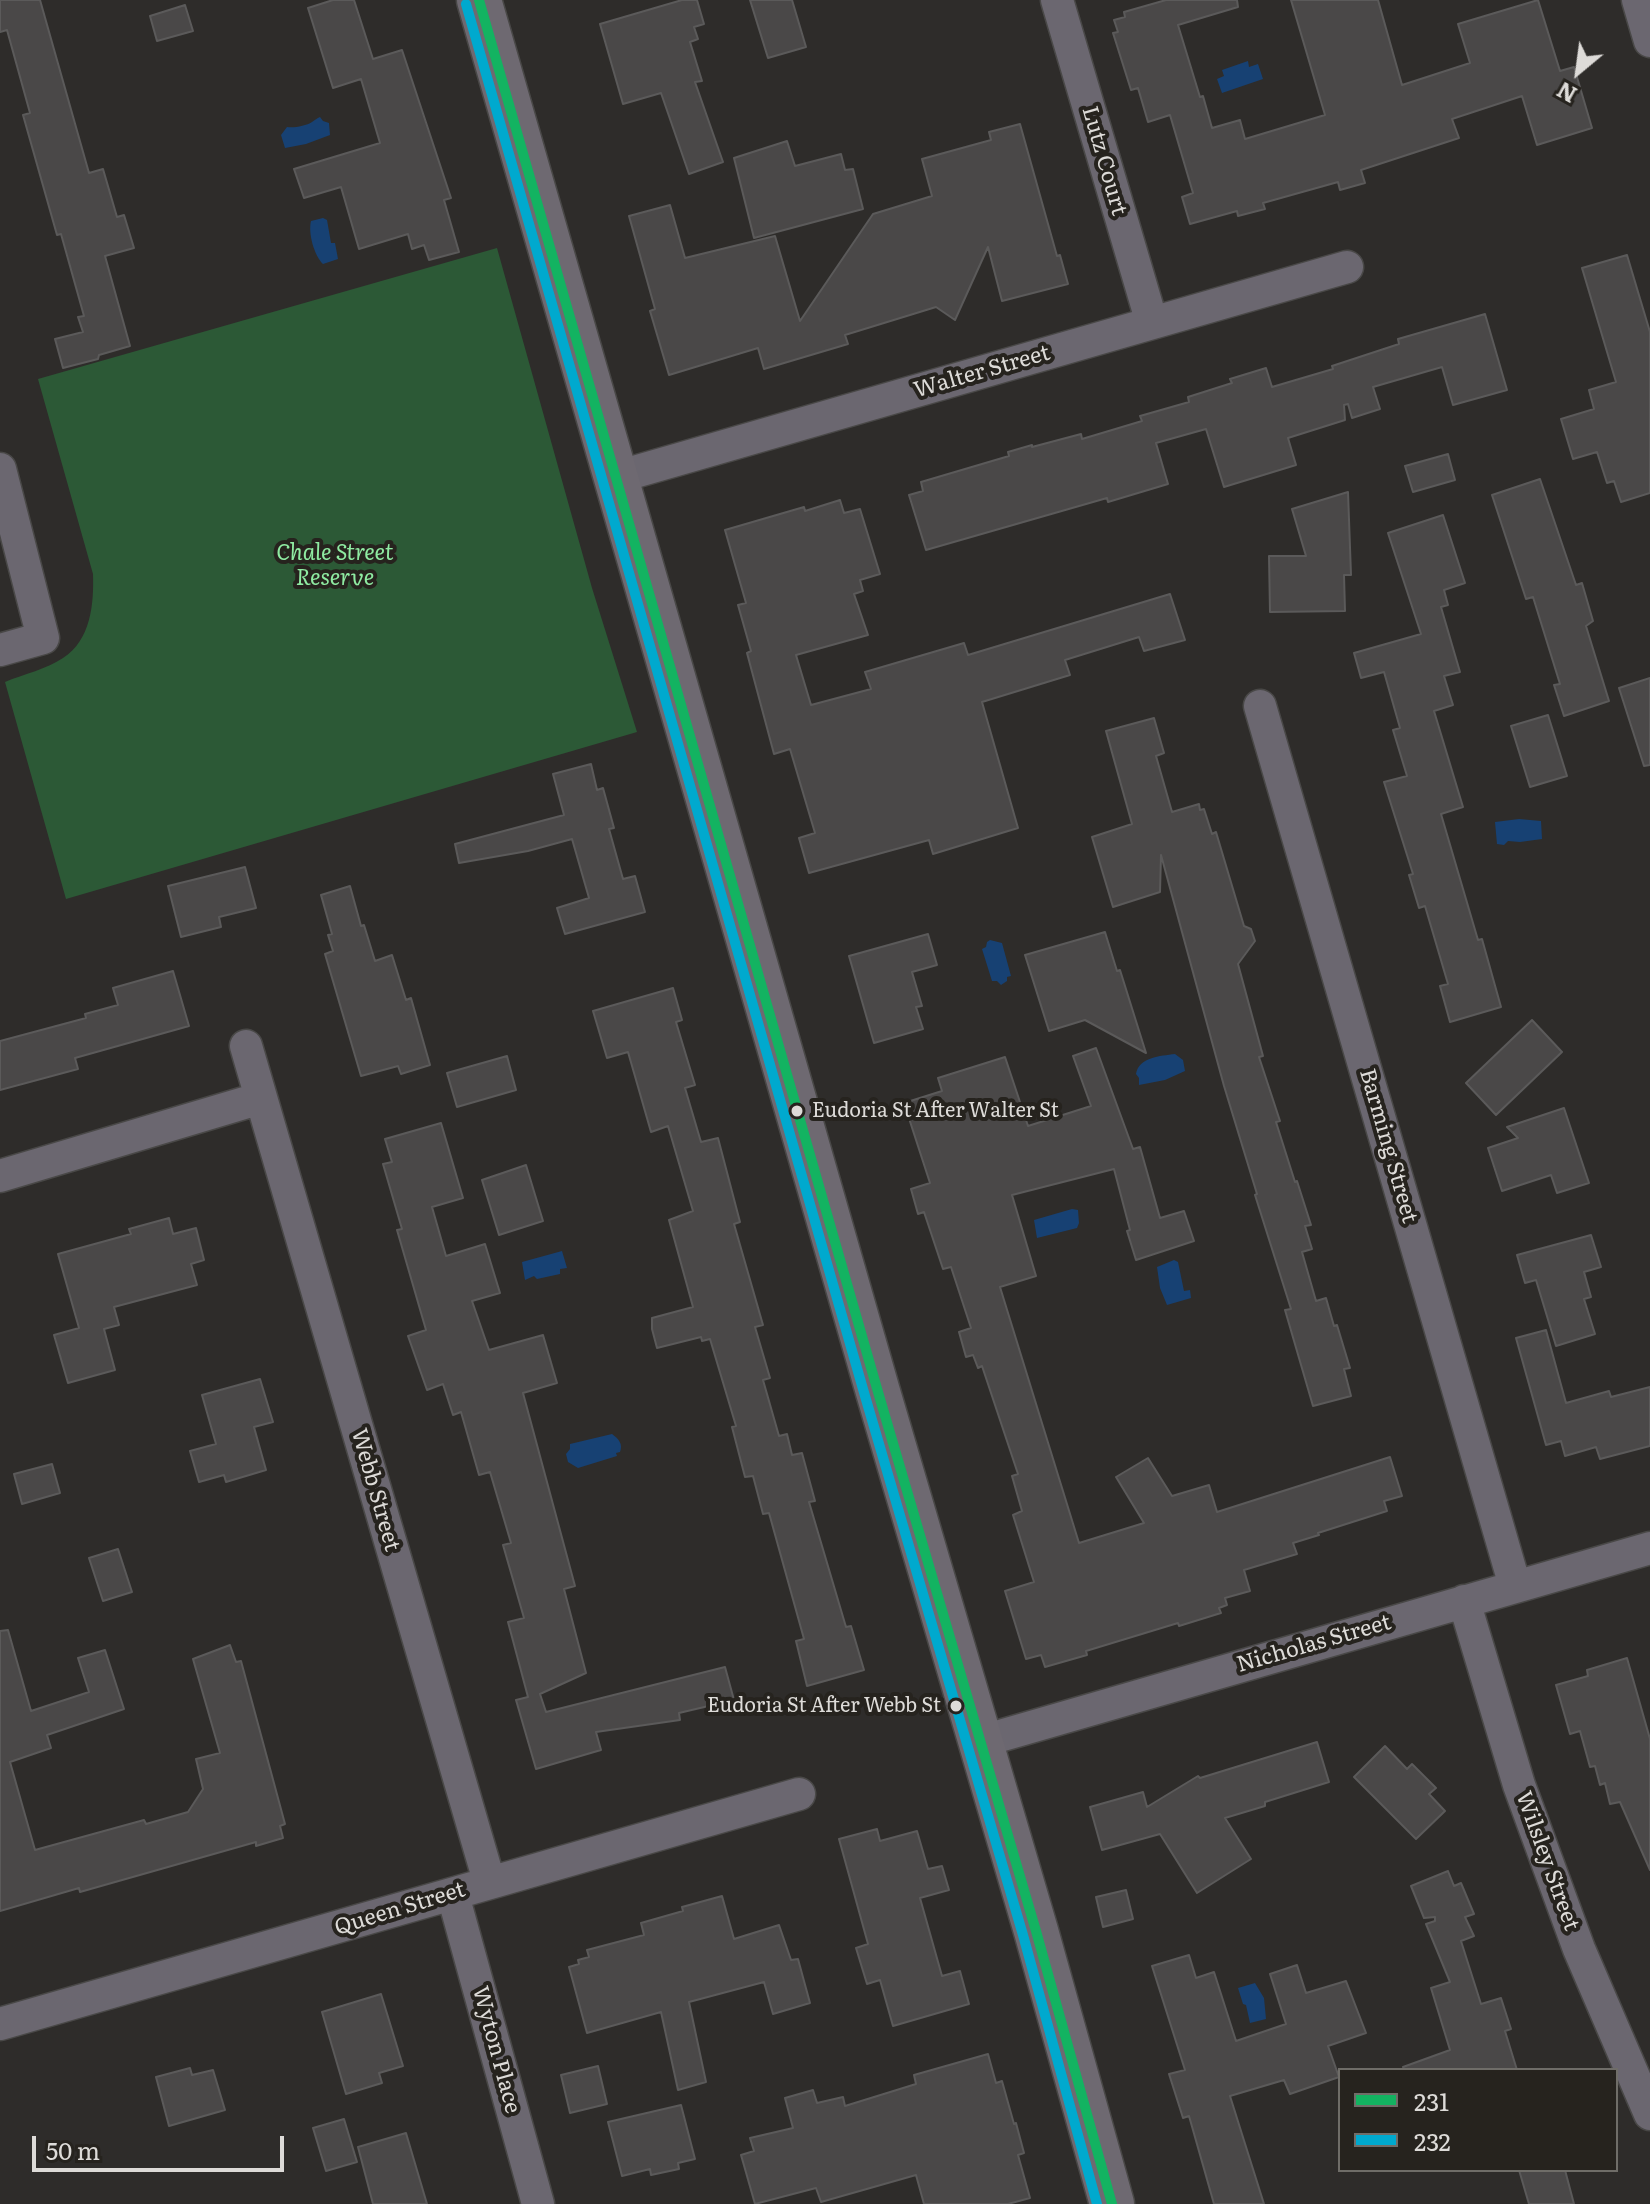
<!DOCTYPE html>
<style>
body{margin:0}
#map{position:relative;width:1650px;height:2204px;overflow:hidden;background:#2e2c2a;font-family:Literata,serif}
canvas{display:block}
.legend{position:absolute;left:1338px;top:2068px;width:280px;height:104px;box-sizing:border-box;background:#26231e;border:2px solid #6f6d68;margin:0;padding:10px 14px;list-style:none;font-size:24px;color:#dddbd8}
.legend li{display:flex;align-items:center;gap:16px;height:40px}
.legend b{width:40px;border:2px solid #6f6d68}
.north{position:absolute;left:1538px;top:32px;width:80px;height:80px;-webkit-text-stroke:6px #26231e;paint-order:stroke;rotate:209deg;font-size:22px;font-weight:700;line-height:32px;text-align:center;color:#dddbd8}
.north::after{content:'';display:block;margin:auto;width:28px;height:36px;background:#dddbd8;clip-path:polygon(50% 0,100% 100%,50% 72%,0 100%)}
.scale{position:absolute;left:32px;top:2136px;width:252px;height:36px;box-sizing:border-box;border:4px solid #dddbd8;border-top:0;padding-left:10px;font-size:24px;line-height:28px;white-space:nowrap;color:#dddbd8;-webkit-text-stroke:6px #26231e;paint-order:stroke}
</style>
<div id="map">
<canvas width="1650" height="2204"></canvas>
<ul class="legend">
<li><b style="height:10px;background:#13b361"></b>231</li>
<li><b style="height:10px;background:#00a9ce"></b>232</li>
</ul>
<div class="north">N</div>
<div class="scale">50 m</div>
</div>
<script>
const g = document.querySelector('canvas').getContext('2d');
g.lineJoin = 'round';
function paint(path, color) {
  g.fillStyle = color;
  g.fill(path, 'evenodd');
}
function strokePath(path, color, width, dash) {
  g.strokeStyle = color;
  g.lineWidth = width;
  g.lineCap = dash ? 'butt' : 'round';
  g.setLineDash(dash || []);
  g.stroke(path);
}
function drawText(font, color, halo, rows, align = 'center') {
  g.font = font + ' Literata,serif';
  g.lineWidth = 8;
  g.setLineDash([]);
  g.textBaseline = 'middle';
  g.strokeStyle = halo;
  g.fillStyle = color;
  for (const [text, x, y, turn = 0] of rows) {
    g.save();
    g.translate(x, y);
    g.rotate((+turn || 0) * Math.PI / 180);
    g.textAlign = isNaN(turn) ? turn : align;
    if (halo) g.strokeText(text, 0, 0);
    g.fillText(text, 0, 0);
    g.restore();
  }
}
const green = new Path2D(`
 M497,248l95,340 45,144 -571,167 -61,-217c19,-8 42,-13 58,-24 28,-18 31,-54 30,-84l-55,-195z`);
const water = new Path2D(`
 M1248,61l1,6 9,-3 5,15 -41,14 -5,-14 7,-3 -2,-6z
 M320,117l3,4 6,2 1,12 -24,9 -21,4 -4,-13 6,-8c7,1 19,-1 25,-5 3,-2 5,-4 8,-5z
 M323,218l4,2 4,23h4l3,16 -15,5c-9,-9 -15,-31 -12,-43z
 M1519,819l22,2 1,18 -22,3 -12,-1 -4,4 -7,-1 -2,-22z
 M990,940l12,3 9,33 -4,1v4l-6,4 -4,-4h-5l-10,-32 4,-2 1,-5z
 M1175,1054l8,6 2,11 -20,9 -26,5v-7l-3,-4c3,-17 24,-18 39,-20z
 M1072,1209l6,1 1,13 -2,5 -40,10 -3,-18z
 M562,1251l5,17 -7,1v5l-23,5 -3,-3 -9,4 -3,-18z
 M1174,1260l4,2 6,29 6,-1 1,8 -24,7 -7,-17 -3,-21z
 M612,1434c7,5 11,10 8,18l-4,1 1,3 -39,12 -10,-6 -2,-8 4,-5v-5z
 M1255,1983l9,15 2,21 -16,4 -4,-18 -3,-1 -5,-16z`);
const building = new Path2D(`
 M0,0h40l49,173 14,-4 14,48 7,-2 10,33 -29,8 25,90 -31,9 -1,4 -35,9 -8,-29 28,-7 -5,-15 6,-1 -23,-82 -4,1 -34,-120 7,-2 -23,-83 -7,2z
 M333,0h21l19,59 29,-9 49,148 -7,2 15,52 -30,8 -5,-15 -12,4 -4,-15 -49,15 -18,-62 -37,11 -10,-29 86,-26 -19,-64 -28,9 -25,-80z
 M682,0h15l7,24 -10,3 4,12 -8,3 12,39 -7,1 28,80 -34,12 -28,-81 -38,11 -23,-80z
 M750,0h42l14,47 -38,11z
 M1166,0h71l1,7 -60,18 22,72 3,-1 9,32 28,-8 5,19 80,-24 -34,-115h87l24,85 68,-22 -12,-39 80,-24 22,71 14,-4 18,61 -55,17 -15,-49 -70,23 7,19 -98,32 4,13 -25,7 -2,-8 -75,21 2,6 -27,7 -1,-5 -47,13 -8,-27 11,-4 -23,-78 -22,7 -10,-34 -7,2 -18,-57 5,-1 -4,-12 11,-3 -1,-5z
 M185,5l8,26 -36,10 -7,-25z
 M1020,124l37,132 3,-1 8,29 -66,17 -14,-54 -33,73 -19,-13 -91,28 3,9 -84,25 -6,-21 -89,27 -19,-64 5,-2 -26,-93 41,-11 15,53 90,-22 25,85 73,-107 59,-18 -10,-37 69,-19 -2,-8z
 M787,141l8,25 46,-12 4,16 8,-1 10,40 -109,29 -20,-80z
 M1627,255l23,77v161l-29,9 -7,-21 -7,2 -10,-31 -24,7 -12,-40 33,-10 -5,-19 27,-8 -34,-114z
 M1485,314l22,76 -54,15 -11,-38 -69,20 7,22 -28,9 -4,-14 -4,1 1,15 -57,18 8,27 -72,22 -18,-58 -50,14 12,41 -60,18 -1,-4 -181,52 -17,-55 14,-4 -2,-9 88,-26 -1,-4 24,-7v2l49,-13 1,5 60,-18 -2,-5 49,-14 -1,-5 44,-14 -2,-4 36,-11 6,19 61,-18 -1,-3 67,-22 -1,-5z
 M1448,454l7,26 -42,12 -8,-26z
 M1540,479l36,106 6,-2 11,38 -7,5 23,75 -45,15 -10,-31 6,-1 -27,-87 -7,2 -34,-104z
 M1348,492l3,83h-7l1,36 -75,1 -1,-56h37l-14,-47z
 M840,500l4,13 16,-4 20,65 -20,6 3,11 -9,3 14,41 -72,20 15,50 60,-16 -6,-17 99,-29 4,12 202,-61 15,46 -41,11 -5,-14 -74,23 5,15 -88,27 36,126 -85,26 -4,-14 -120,33 -10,-35 16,-5 -25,-84 -16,5 -27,-101 4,-2 -13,-46 8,-2 -21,-73 79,-23 1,4z
 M1443,515l22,68 -21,7 4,15 -7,2 19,65 -16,4 9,29 -19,6 29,96 -22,7 37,126 4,-1 19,68 -51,15 -10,-36 8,-2 -23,-78 -6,2 -10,-33 4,-1 -29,-92 23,-6 -14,-46 7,-2 -16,-56 -23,6 -7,-25 67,-19 -33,-101z
 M1650,678v87l-6,1 -25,-78z
 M1548,715l19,61 -37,11 -19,-61z
 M1154,718l10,35 -8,3 16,56 27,-8 1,6 4,-1 8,25 4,-2 28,94 7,3 4,12 -17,23 25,92 -4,1 21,64 -4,1 19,60 2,-1 14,44 -6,1 7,23 -10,3 14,49 10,-3 8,28 3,-1 13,43 -6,1 7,27 -38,10 -28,-96 6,-1 -36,-114 2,-1 -33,-108 -63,-231 -1,37 -47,15 -21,-70 40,-13 -26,-93z
 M591,764l6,26 6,-2 11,40 -5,1 14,50 12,-3 10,36 -80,22 -8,-26 32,-10 -17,-59 -44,12 -69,12 -4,-19 109,-29 -11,-41z
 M245,867l11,41 -37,9 2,10 -40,10 -13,-51z
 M350,886l11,40 3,-1 11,36 17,-6 14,45 5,-2 19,67 -29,9 -3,-8 -37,10 -36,-122 8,-3 -5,-16 4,-1 -11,-39z
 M1105,932l12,39 3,-1 26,83 -61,-33 -36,11 -24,-76z
 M928,934l9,31 -25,7 10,34 -6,1 7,22 -49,14 -25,-87z
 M173,971l16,55 -114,32 3,11 -78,21v-49l86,-23 -1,-4 33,-9 -5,-17z
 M673,988l9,32 -6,2 19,63 -10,3 16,54 17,-4 22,84 -6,2 29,101 -8,2 15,51 -7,2 16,56 8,-2 5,21 10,-2 13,48 -6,1 37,125 5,-1 13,44 -57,16 -11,-45 8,-2 -35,-126 -6,1 -10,-38 -8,1 -13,-50 4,-1 -26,-87 -8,2 -1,-4 -44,11 -5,-19v-11l41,-11 -24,-87 24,-9 -25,-85 -17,6 -23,-80 -21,6 -14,-47z
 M1532,1020l30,32 -66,63 -30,-32z
 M1096,1048l37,101 7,-2 20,71 24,-7 10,30 -58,19 -9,-29 3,-1 -16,-61 -102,26 24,81 -36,11 79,256 65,-20 -28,-46 32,-19 24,38 37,-11 8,27 173,-55 12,39 -18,5 3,10 -69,22 1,2 -26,8 4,11 -53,16 6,21 -25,7 2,7 -8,3 2,5 -42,13 -1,-3 -92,28 1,4 -42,12 -4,-12 -15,4 -21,-68 29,-9 -21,-67 9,-4 -10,-35 6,-2 -36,-108 -4,2 -5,-13 -7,2 -7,-25 12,-4 -20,-61 -8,2 -19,-57 -6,2 -7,-25 19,-6 -26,-80 38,-12 -4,-13 67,-21 23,69 63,-20 -18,-50z
 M507,1056l9,34 -59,17 -10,-34z
 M1564,1108l25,75 -32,10 -6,-18 -49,16 -14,-43 30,-10 -11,-11z
 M441,1123l22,75 -31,9 14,49 39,-12 15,49 -28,8 17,49 54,-15 14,48 -34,10 52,193 -11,3 22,84 -46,21 6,18 179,-45 9,33 -55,13 1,7 -84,12 5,18 -65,19 -20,-69 12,-3 -20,-75 16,-4 -21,-73 8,-2 -21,-71 -11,3 -18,-63 -8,3 -10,-31 -16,6 -19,-54 18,-6 -29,-100 5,-1 -19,-65 9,-2 -7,-23z
 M526,1165l17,56 -44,14 -17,-55z
 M169,1218l4,16 23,-6 8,32 -13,4 6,21 -83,22 5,18 -15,4 11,41 -47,13 -14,-48 25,-7 -21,-74 73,-20 -2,-5z
 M1591,1235l10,32 -17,5 7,25 -7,2 11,35 -39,12 -20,-66 -11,3 -8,-28z
 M1546,1330l20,73 43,-12 2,6 39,-10v59l-50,13 -4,-12 -31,9 -4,-15 -15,4 -30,-107z
 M260,1379l13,43 -19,5 12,43 -40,12 -2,-7 -25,7 -9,-31 26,-7 -14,-49z
 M52,1464l8,29 -38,11 -8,-30z
 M118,1549l14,43 -29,9 -14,-43z
 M8,1630l23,81 58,-19 -11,-34 27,-8 19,59 -77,26 4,13 -41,14 25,88 109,-30 2,4 42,-12 15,-23 -7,-30 24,-6 -27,-94 37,-14 6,17 5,-1 44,163 -5,2 3,12 -27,8v-4l-176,50 -1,-4 -79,23v-280z
 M1627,1658l23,81v131l-30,-68 -10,2 -5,-21 -5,2 -5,-19 -5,1 -10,-36 -10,3 -14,-49 32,-9 -1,-6z
 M1317,1742l12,40 -64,20v4l-40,12 26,41 -54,34 -37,-59 -58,16 -12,-43 53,-15 4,15 51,-31 2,2z
 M1385,1746l22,23 5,-5 24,24 -7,6 16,17 -29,28 -62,-62z
 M877,1829l3,12 37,-10 11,38 14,-3 7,24 -29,8 22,78 18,-5 9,33 -76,22 -13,-46 -13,4 -11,-36 12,-4 -29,-105z
 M1448,1871l6,15 7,-3 13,31 -9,3 9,19 -13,5 20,63 20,-6 10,31 -6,2 12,39h-113l-1,-3 47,-17 -19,-62 19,-6 -24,-58 9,-3v-4l-11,1 -13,-32z
 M1126,1890l7,29 -30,8 -7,-30z
 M722,1896l12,43 45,-14 12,35 7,-1 12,44 -37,11 -9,-32 -75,20 17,80 -28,8 -17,-78 -74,21 -18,-66 10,-3 -1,-4 11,-3 -2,-7 57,-15 -3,-12 42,-12 -1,-4z
 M1189,1955l7,23 18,-6 22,69 50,-17 -16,-50 27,-9 9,28 40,-12 20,52 -38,13 11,31 -49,17 -6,-14 -54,16 34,108h-50l-25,-88 -6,2 -14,-44 16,-4 -33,-104z
 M381,1994l22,72 -24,7 3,10 -36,11 -24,-82z
 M988,2054l8,29 6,-2 12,43 2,-1 8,30 -6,2 12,43 -22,6h-84l-8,-29 -95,27 -5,-14 -61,16 -14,-49 13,-4 -4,-13 43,-10 -8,-30 28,-8 4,13 26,-6 2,9 71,-22 -2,-9z
 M598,2066l9,38 -37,9 -9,-38z
 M190,2068l2,7 21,-5 12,40 -56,16 -13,-49z
 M681,2105l14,54 -17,4 1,6 -28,6 -1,-6 -28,7 -14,-54z
 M344,2119l13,43 -31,9 -13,-43z
 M406,2133l21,71h-54l-15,-57z
 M1519,2170h46l9,34h-45z`);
const street = new Path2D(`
 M1057,0l95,323
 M1638,0l12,41
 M0,469l43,169 -43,12
 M617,477l730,-210
 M1260,706l255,880
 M246,1046l243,835
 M0,1176l261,-78
 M1464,1601l55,184 60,164 71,165
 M979,1742l671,-194
 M453,1895l85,309
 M0,2024l799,-230`);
const secondary = new Path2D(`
 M479,0l399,1392 158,539 76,273`);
const bus1 = new Path2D(`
 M479,0l399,1392 158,539 76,273`);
const bus2 = new Path2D(`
 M466,4l399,1392 158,539 74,269`);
const markers = [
 [797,1111,7,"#dddbd8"],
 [956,1706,7,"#dddbd8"]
];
const busNames = [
 ["Eudoria St After Walter St",812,1111],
 ["Eudoria St After Webb St",941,1706,"right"]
];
const streetNames = [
 ["Lutz Court",1104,161,74],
 ["Walter Street",982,372,-16],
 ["Barming Street",1388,1146,74],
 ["Webb Street",375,1490,74],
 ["Nicholas Street",1314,1644,-16],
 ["Wilsley Street",1547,1861,70],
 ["Queen Street",400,1909,-17],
 ["Wyton Place",496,2050,75]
];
const parkNames = [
 ["Chale Street",335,554],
 ["Reserve",335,579]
];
paint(green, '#2c5936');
paint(water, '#174173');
paint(building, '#4a4848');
strokePath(building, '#5b5a5a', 2);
strokePath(street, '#494847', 35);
strokePath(secondary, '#494847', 47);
strokePath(street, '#6b6770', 32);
strokePath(secondary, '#6e6971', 44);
strokePath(bus1, '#13b361', 10);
strokePath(bus2, '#00a9ce', 10);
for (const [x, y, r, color] of markers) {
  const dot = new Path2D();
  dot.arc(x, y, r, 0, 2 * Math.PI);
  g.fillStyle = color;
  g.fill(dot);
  strokePath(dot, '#26231e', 3);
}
drawText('20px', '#dddbd8', '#26231e', busNames, 'left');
drawText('22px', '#dddbd8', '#26231e', streetNames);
drawText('italic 22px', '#8feba2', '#26231e', parkNames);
</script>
